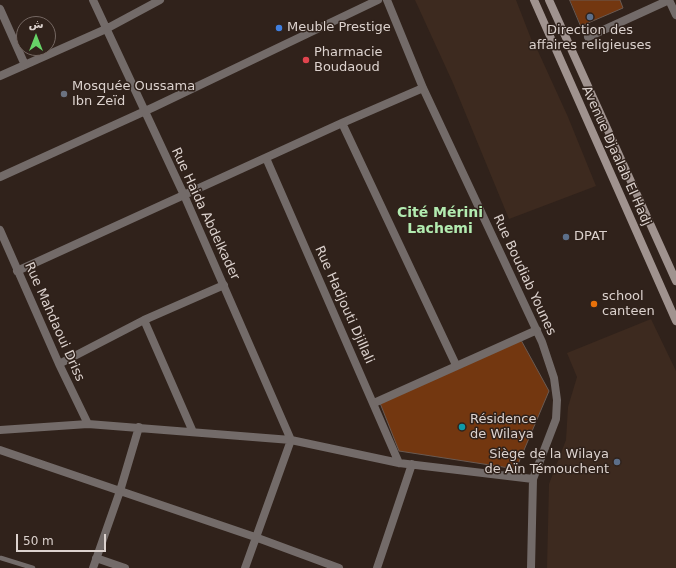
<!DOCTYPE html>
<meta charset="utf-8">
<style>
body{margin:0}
#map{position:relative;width:676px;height:568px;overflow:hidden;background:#30221b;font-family:"DejaVu Sans","Noto Naskh Arabic",sans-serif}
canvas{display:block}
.north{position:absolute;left:16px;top:16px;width:40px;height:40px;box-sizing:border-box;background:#30221b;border:1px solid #756863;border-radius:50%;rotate:0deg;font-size:11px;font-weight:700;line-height:16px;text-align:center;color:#dcd2ce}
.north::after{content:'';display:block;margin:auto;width:14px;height:18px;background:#66d467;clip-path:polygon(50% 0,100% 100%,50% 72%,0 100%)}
.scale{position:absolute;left:16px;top:534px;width:90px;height:18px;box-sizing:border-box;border:2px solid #dcd2ce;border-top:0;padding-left:5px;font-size:12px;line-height:14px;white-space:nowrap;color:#dcd2ce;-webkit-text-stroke:3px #30221b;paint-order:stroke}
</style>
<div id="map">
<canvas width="676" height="568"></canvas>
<div class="north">ش</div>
<div class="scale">50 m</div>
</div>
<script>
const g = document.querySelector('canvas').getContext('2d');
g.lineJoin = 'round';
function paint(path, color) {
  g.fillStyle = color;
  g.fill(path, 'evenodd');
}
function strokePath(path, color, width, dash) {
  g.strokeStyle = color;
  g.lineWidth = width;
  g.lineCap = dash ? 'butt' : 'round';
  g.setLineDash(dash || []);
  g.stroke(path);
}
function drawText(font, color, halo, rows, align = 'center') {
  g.font = font + ' "DejaVu Sans",sans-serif';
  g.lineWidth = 3;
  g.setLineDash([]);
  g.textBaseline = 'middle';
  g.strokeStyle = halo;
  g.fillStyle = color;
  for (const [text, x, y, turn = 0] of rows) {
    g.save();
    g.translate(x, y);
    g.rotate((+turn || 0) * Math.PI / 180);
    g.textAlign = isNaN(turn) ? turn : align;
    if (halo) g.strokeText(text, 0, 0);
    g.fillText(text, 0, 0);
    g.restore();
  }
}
const built = new Path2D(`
 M415,0h101l19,49h2l31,68 28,69 -87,33 -56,-136z
 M651,319l25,52v197h-129l2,-84 17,-44 2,-33 9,-30 -10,-24z`);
const building = new Path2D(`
 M570,0h50l3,8 -42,18z
 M521,340l28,51 -33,78 -117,-18 -19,-48z`);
const lane = new Path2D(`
 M1,558l32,10`);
const street = new Path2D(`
 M93,0l91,195 107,245 -46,128
 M387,0l36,88 119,254 12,36 3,22 -1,19 -23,60 -2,89
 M669,0l7,15
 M0,9l25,56
 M588,37l81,-37
 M0,76l106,-47 54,-29
 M342,123l114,242
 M266,158l133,305
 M0,177l154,-70 224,-107
 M0,230l59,134 29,60
 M17,271l325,-148 81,-35
 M144,320l49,112
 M59,364l85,-44 80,-35
 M374,403l163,-73
 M0,430l88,-6 203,16 108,23 134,16
 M0,450l255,87 84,31
 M96,558l29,10
 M93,568l27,-77 19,-64
 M377,568l35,-104`);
const secondary = new Path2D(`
 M534,0l142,321
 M549,0l127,281`);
const markers = [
 [590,17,4,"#5c6f8a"],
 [279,28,4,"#3f7fe0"],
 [306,60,4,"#e0444e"],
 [64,94,4,"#6b7280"],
 [566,237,4,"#5c6f8a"],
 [594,304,4,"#e8710a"],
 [462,427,4,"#0f9aa8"],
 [617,462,4,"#5c6f8a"]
];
const poiNames = [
 ["Meuble Prestige",287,28],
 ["Direction des",590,31,"center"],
 ["affaires religieuses",590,46,"center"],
 ["Pharmacie",314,53],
 ["Boudaoud",314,68],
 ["Mosquée Oussama",72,87],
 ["Ibn Zeïd",72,102],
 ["DPAT",574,237],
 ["school",602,297],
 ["canteen",602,312],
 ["Résidence",470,420],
 ["de Wilaya",470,435],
 ["Siège de la Wilaya",609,455,"right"],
 ["de Aïn Témouchent",609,470,"right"]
];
const streetNames = [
 ["Avenue Djaalab El Hadj",616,156,66],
 ["Rue Haida Abdelkader",205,214,65],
 ["Rue Boudiab Younes",524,275,65],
 ["Rue Hadjouti Djillali",344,305,66],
 ["Rue Mahdaoui Driss",54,322,66]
];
const neighbourhoodNames = [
 ["Cité Mérini",440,213],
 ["Lachemi",440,229]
];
paint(built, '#3d2a1f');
paint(building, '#733710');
strokePath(building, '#6a5a52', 1);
strokePath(lane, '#736b69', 4.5);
strokePath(street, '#736b69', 8);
strokePath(secondary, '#a0938f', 8);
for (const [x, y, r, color] of markers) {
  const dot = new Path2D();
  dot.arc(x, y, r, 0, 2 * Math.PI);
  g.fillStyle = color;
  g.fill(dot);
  strokePath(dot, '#30221b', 1.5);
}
drawText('13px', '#dcd2ce', '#30221b', poiNames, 'left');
drawText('13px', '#dcd2ce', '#30221b', streetNames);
drawText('bold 14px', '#b2ebb0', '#30221b', neighbourhoodNames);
</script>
